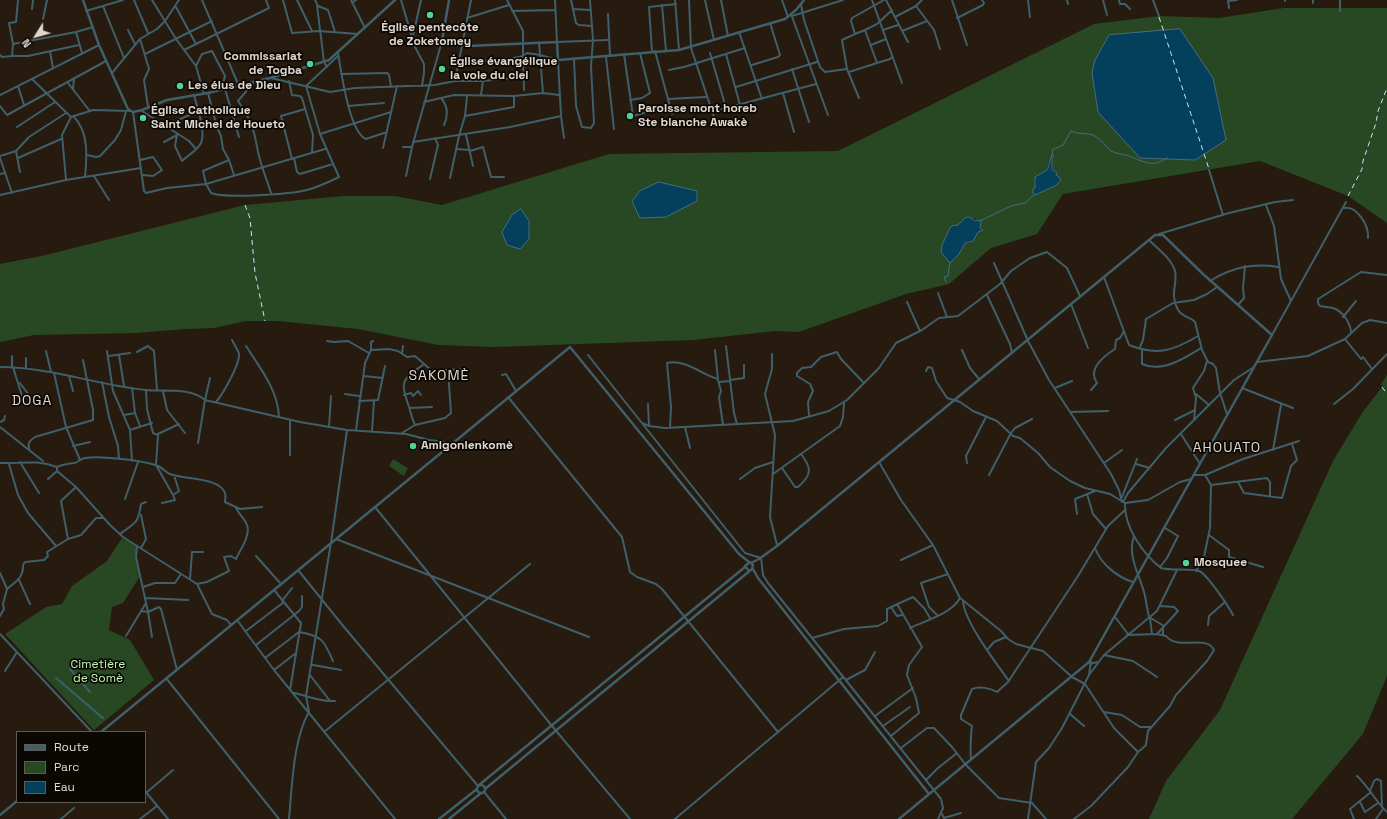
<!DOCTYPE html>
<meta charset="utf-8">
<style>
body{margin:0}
#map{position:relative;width:1387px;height:819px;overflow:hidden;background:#271a0f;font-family:"Space Grotesk",sans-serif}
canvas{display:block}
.legend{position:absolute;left:16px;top:731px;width:130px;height:72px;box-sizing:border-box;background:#0b0703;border:1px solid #605a55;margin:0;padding:5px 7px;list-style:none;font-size:12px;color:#e0d7cf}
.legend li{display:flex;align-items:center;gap:8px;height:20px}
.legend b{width:20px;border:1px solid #605a55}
.north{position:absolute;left:16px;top:16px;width:40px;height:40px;-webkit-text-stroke:3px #0b0703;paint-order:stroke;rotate:233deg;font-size:11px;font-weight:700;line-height:16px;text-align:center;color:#e0d7cf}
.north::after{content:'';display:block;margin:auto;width:14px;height:18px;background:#e0d7cf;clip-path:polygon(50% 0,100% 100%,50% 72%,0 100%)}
</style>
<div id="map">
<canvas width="1387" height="819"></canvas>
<ul class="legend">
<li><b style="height:5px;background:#3f606a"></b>Route</li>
<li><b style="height:11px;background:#284823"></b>Parc</li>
<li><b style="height:11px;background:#043f5b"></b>Eau</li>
</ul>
<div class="north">N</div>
</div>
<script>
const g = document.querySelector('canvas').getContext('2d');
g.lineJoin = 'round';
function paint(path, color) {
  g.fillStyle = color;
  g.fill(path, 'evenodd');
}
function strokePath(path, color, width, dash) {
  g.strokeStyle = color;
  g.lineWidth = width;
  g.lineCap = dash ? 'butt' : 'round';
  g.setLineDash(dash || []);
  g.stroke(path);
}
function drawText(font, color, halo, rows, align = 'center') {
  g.font = font + ' "Space Grotesk",sans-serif';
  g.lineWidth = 3.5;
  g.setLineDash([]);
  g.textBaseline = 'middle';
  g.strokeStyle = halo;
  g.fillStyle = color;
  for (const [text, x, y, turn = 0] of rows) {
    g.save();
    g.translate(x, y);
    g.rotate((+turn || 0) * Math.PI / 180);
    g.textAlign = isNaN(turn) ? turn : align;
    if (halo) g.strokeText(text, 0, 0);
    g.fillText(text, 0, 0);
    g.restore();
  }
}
const green = new Path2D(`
 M1284,8h103v215l-39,-27 -88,-35 -197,33 -26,40 -46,14 -42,36 -43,10 -107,38 -24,-1 -82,9 -198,7 -57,-2 -80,-16 -80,-8h-32l-32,7 -28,1 -49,4 -103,2 -34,7v-78l46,-9 199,-50 98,-9h52l47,9 167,-51 229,-3 256,-127 65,-8 60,2zM1053,156c-3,11 1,16 8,24l-6,6 -20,9 -2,-2v-4h2l2,-13 10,-6 1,-6zM965,218l14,2 1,8 3,2 -5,2 -9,11h-4l-6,11 -9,9 -8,-18z
 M1387,375v301l-24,58 -71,85h-143l17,-38 54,-71 113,-249 29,-48 20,-26 -1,-3z
 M393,459l15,9 -4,8 -15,-10z
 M122,538l15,8 -1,11 4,19 -17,27 -11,4 -3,23 21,10 24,40 -60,50 -89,-96 41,-27 16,-3 10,-18 35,-25z`);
const water = new Path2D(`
 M1180,29l33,49 13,62 -31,20 -55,-2 -42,-46 -6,-39 3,-13 14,-25z
 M1052,155v14l5,4 -1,2 3,2 2,3 -6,6 -20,9 -2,-2v-4l2,-1v-11l12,-7z
 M659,182l38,9v10l-31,16 -26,1 -8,-17 8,-10z
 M521,209l8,12v18l-9,10 -13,-4 -5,-13 10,-17z
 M969,217l6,4 4,-1 2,2 -1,6 3,2 -5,2 -5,9 -8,2 -6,11 -9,9 -9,-11 1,-7 9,-19 7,-1 7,-7z`);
const stream = new Path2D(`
 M1053,156l-1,-6 11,-5 8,-14c9,4 16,1 24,5 7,4 11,11 16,15 5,3 13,3 18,5 15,6 24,12 38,2
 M980,221l31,-15 14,-3 10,-9
 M946,282l-2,-5 4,-1 2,-14`);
const ferry = new Path2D(`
 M1159,17l50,152
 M1348,196l14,-27 1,-8 13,-38 2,-12 9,-23
 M245,205l5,13 5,55 10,48
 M1382,387l5,7`);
const minor = new Path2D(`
 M18,0l-2,22 -7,1 4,21 -1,12h16l51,-11
 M134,0l14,33
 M152,0l24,39 20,27 8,28
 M202,0l37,86
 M283,0l9,33 27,-2 39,3
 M297,0l15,31
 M315,0l3,6 10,4 7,22
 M351,0l14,28
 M401,0l14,47 9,17v9l-2,13
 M555,0l2,42 51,-2
 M571,0l5,23 3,2 13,1
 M675,0l4,50
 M689,0l2,48 26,78
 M705,0l9,40
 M721,0l7,36
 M782,0l6,17
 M872,0l30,83
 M886,0l22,42
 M952,0l15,45
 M1028,0l2,17
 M1067,0l1,4
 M1103,0l4,15
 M1119,0l1,4h5l5,5
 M1153,0l6,16
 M1285,0v1
 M1313,0v3
 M1340,0v11
 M1228,1l9,-1
 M1228,1l1,7
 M352,3l4,-3
 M317,5l7,57 3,5
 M662,5l4,46
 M801,5l3,15 16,47 5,5 22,-3
 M103,6l21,52
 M916,6l18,24 6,19
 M176,7l20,37
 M32,9l1,-9
 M573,9l17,1
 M86,11l37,-11
 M512,11l43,-1
 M608,14l2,42
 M791,14l37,101
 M792,16l51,-16
 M895,17l21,-11 6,-6
 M467,18l42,-13
 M957,18l26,-13 1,-2 -2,-3
 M43,19l4,-19
 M128,30l7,14
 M865,30l12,-6 15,-14
 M883,30l15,-5
 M902,31l25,-10
 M76,32l6,21
 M739,32l23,67
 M855,34l10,-4 12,33 13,-4 2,-2
 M413,36l8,-36
 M140,39l9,30 -5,11 4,27
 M539,42l1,13 18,5 3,56 3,22
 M13,44l63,-12 17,-5
 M871,45l15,-6
 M184,50l85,-42 -3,-8
 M50,51l3,17
 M655,51l17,63
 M652,52l-3,-45 27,-3
 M338,53c3,17 11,79 28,86l21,-7
 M710,53l16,55
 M145,54l67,-33
 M624,54l9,62 37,-11
 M726,54l14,51
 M0,55l2,2 10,-1
 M606,57l8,72
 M574,59l2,47 6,21 9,1 3,-5 -3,-57 2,-26 -3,-40
 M458,63l56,-5 9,-2v-25l-16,-31
 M752,65l26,-8 2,-2 -10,-32
 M196,66l6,-12 10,-3 13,25 -4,14
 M792,69l17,53
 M669,70l15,-3 61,-19
 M849,72l28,-9
 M112,73l28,-34 17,-10 8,-8 14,-21
 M341,74l46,-1 2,2 2,12
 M271,78l59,14 25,-4 80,-3 20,-4h28l41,-4
 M32,79l39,38
 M289,81l3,14 8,1 2,2 11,37 -1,18
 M455,81l16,-81
 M254,82l-16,19c14,20 16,28 20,51 3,14 9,28 13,41
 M68,83l21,27
 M18,86l6,19
 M736,87l81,-25
 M73,89l1,-10
 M225,89l14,48
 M524,90l-1,-34 4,-3 13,2 3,38 16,2
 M208,93l9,34 4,9 2,13 6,11 5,15
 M783,93l11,39
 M0,95l99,-50
 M481,95l2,-14
 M441,98c7,8 7,18 3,27
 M859,98l-12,-29 -5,-29 13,-6 -4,-13 1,-3 32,-18
 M668,99l38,-2
 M630,100l12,-2 8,-5 -10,-40
 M424,102l30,-7 60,1
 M0,106l7,9 99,-54
 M348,106l36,-3
 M142,111l47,30 7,8
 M133,112l11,79 2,2 21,-5 39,-4 119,-35
 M711,112l105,-28
 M73,116c16,15 14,41 12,61
 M465,116l49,-9v-11l29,-3
 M165,126l33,-15
 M17,127l38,-25
 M320,134l71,-22
 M177,135l-2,11 7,15c5,-5 16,-11 19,-18 5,-12 -4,-36 -7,-48
 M466,135l7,31
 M164,142l13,-7
 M413,142l97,-15 51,-11
 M403,147h9
 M383,148l14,-62
 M456,149l14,1
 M16,151l4,21
 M470,151l13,-4 8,30h13
 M87,155l9,2 4,-1 15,-16 6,-10 5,-19
 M0,156l16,-5 13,-14 37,-24
 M0,158l12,35
 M18,158l43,-19
 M294,158l3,14 3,2 33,-10
 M292,159l-11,-43 24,-7
 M140,160l13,-3 9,13 -9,6 -10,-1
 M229,160l-26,11 3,13 5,9c15,6 80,1 96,-3 11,-3 22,-8 32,-13l-19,-43 -14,-48 32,-30
 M1209,170l14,45
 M0,174l5,-1
 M94,176l15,24
 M406,176l6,-29 30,-106
 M450,178l9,-42 6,-20 2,-20
 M430,179l8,-34 -3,-7
 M66,180l-4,-45 9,-18 22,-7 37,1
 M0,195l66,-15 75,-12
 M1266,205l8,21 7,53 10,22
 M1344,208c13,-3 25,18 24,30
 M1159,234l70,-21 46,-11 18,-2
 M1149,240c8,8 23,19 26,31 3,14 -6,22 3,39 4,7 13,7 17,12l7,28 6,12 5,2 3,4 4,25 7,21
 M994,263l34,78 21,39 62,94 8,16 3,12
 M1104,277l25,68c28,11 44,6 69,-9
 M1210,281c22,-14 43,-18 68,-14
 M938,293l9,24
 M987,295l23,49 2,9
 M907,302l13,29
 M1071,304l17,44
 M1238,305l6,-7 -1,-10 2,-22
 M1343,317l13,-16
 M1351,333c0,-9 -8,-22 -18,-25 -5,-1 -9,-1 -13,-2l-2,-3v-4l43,-27 26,3
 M1272,335l74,-133
 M1345,339l16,20 2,-2 9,12
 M327,341l7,1 14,-1 21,12
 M246,346c14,22 32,44 33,71
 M726,346l8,67 3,11
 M1140,347l3,-7 3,-21 27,-16 21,-3 13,-6 10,-7
 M371,350l18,-1 9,2 9,6 8,-1 17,15 31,-2
 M715,350l3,30 3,11 -2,6 4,28
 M962,350l8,18 9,11
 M1142,350v14c20,9 43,-6 59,-16
 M46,351l5,21
 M107,351l6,40 17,39 2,31
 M137,352l11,-6 6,5 3,39
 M402,353l1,-7
 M772,354v15l-7,25 10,41 -5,82 7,28
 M119,355l5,31
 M588,355l157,198 16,5 2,17 5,8 173,216 2,9 -5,11
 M12,356v11
 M109,356l21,-3
 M26,358v10
 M1257,362l51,-6 37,-17 17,-16 8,-3 17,3
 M0,367c49,0 97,18 146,23 18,2 44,-3 59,10l95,22 47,8 59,4 23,6 16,2 5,2
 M13,367l9,29
 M926,371l2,-4 4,1 4,13 11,17 13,4 13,9 24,10 16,15 7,2 18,15 12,14 20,14 15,7 25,6 15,9
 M54,373l12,54 14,33
 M502,375l4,-1 10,17
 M69,376l4,15
 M364,376l19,2
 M730,380l14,-2v-13
 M102,382l7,35 9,29 1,13
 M719,382l11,-1
 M20,383l11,15
 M132,388l3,25 5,13
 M1055,388l17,-7
 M1242,388l51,20
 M146,390l1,19 6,24 5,2 -2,30 17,30
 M1091,390l6,-7c-10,-14 7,-27 18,-34l1,-9 4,-2 4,-7
 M163,391l4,19 18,23
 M345,394l14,2
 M1196,394l13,11
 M404,395l7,-2 2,3 5,-5 3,4
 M508,397l114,140 8,35 7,5 19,7 6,5 116,143
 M359,401l19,-1 7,-34
 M216,402c7,-8 24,-38 23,-48 -1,-4 -5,-10 -7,-14
 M648,404l1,22
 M1334,404l19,-15 34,-35
 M410,408l22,-1
 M1070,412l38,-1
 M124,415l11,-2
 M809,415l-1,-13 5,-11 -3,-7 -13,-8v-3l5,-5 9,-1 10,-10 16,-5 4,7 23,24
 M1175,420l20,-10
 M1194,420l2,-22 -3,-10 11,-17 3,-10
 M0,422l4,-2 1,-4
 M642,423l7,3 16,2 128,-7 36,-10 18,-11 32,-32 17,-25 26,-13 17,-12 19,-2 42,-32 11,-13 19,-13 17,-6 20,16 13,28
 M415,425c-3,-6 -4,-12 -6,-18 -9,-27 -8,-26 15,-43
 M0,427l43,34
 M329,427l2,-31
 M670,427l1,-20 -4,-44c19,-4 33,11 51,16
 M685,427l5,21
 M130,430l22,-7
 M356,430l9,-67 6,-13v-8l2,-1
 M372,431l2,-30
 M402,433l13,-8 30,-7 6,-5 -3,-43
 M158,434l21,-10
 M1181,434l19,30
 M198,443l7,-43 5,-22
 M73,446l17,-4
 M1273,450l8,-45
 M30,451c-3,-7 -1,-10 5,-14l58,-17v-10l-10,-50
 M290,455v-35
 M20,462l19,31
 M879,462l22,38 32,45 27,53 41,33 7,8 8,5 27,7 29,26 13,7 29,44 24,24
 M0,463c22,1 35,-4 57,4v4l19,16 34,38 13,12 74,47 15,30 15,6 4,5
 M967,463l-1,-7 20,-39
 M1104,463l18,-13
 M9,464l9,31 10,18 28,33
 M1136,464l14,4
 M57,467c6,-3 10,-3 17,-4 3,0 5,-3 8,-4 11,-5 64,2 76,7 5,2 7,6 12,8 15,6 49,3 55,19 1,2 0,7 0,9l15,7 22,-2
 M782,468l13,19h3c14,-12 14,-19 3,-33
 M773,474l67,-48 3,-9 1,-14
 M989,475l22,-42 4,-5 17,-9
 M1194,475h11l38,-16 56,-18
 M48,479l9,-8
 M740,479l15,-11 18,-6
 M1191,479l-11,3 -32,18 -23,3c-1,24 18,51 36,65 12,3 26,0 38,3 8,3 30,36 34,44
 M1238,482l6,11 38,5 9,-32 6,-6 -5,-16
 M1211,485l56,-7 3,4v14
 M1087,494l6,20 13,15
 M1122,497l15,-38
 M125,499l13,-37
 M1123,502l5,-9 38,-45 68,-68 20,-13
 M162,503l13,-3 -2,-5 6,-4 -5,-16
 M375,507l177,219 78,93
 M1077,514l-2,-15 20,-8
 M141,515l5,24 -5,9
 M120,534c16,-12 18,-10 21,-30l5,-2
 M1209,535l20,15v7l34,10
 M1134,536c-7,19 5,38 10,56 2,8 3,16 5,25l15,9
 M68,539l-7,-38 15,-14
 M336,539l253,98
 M137,546l-1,11 12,55 4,25
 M1095,548c6,16 22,29 38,34
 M256,556l25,28
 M901,560l32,-15
 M1160,567l7,-9 11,-22 -13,-8
 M298,570l46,57 134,159
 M1196,571l8,-14 6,-29 1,-43 -6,-10
 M190,579l2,-27h11
 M19,580l11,24
 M197,584l10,-2 22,-11 -5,-14 7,-1 5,3c4,-9 15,-24 11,-34 -2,-6 -8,-11 -11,-17
 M143,587l12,-4h20l6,-9
 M7,589c8,-7 17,-11 16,-24l2,-3 19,-2 4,-4 -1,-4 21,-13 13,-4 15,-17h7
 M274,590l27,33 -11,67
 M145,598l43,2
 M282,601l10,-13
 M963,601c1,20 33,62 46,80
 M891,607l6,9 5,-1
 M141,611l7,1 11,-5 2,2 16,61
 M937,615l-8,-8 -8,-24 27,-9
 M0,616l4,-7 -1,-5 4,-15 -7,-16
 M1115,617l13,17
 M1150,618l2,16
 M237,620l37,50 121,149
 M1208,625l1,-9 16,-14
 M910,628c17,-8 41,-14 50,-30
 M246,631l38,-29
 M0,634l92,98
 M1157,634l21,-23 -4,-4 -14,-1
 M1163,635v-8
 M126,636l20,-33
 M812,638l32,-9 34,-3 9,-5v-12l26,-12 11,11 6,10
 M256,645l43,-34 3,-4v-11
 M988,649l6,-7 12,-5
 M1104,655l29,6 24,16
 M265,658l34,-26c23,4 25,8 34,29
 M1090,664l7,-2
 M313,665l28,5
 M70,669l20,23
 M274,670l22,-17
 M5,671l12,-19
 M310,675l20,26
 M1089,675l15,-20 53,-44 20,-41
 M56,678l47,40
 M166,678l113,141
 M846,680l19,-10 10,-18
 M294,693c15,3 26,9 41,8
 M1104,712l18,3 18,12h11
 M1070,714l14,12
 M875,716l38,-28
 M883,726l27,-19
 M324,732l206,-168
 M891,736l28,-23 -3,-15 -9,-23 2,-10 13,-18 -25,-43
 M901,748l26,-20h7l18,19 14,18 33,33 33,5 14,16
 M971,759c-1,-8 0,-27 1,-33l-11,-7v-4l11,-26c8,-3 18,-1 25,3l11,-10 70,-106 30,-50 17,-16
 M1357,776c12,11 18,25 30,36
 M926,780l12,-12 19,-15
 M145,791l23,28
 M1370,791l4,-10 3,-2 4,2 1,26
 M484,792l22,27
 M146,793l27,-23
 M1360,802l5,10 13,-9
 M942,814l2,4 17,-5
 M61,819l13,-11
 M140,819l17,-13
 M289,819c3,-31 4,-80 20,-107l-3,-16 26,-160 15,-106
 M675,819l168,-142
 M1028,819l8,-57 13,-14 13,-20 27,-53 2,-14
 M1074,819l17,-13 37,-39 10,-15 5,-4 3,-3 2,-14 22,-25 6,-11 31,-34 7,-11c-8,-16 -36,1 -48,-14l-9,-2 -30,1
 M1354,819l-4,-10 21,-17
 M1376,819l7,-10`);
const tertiary = new Path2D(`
 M83,0l16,45 29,64 5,3 9,-2 25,-10 41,-7 62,-15 59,-18 66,-60
 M449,0l-7,41 26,5 89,-4 1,18 121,-10 106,-31 11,-9 8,-10
 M751,563l8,-4 18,-13 378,-311h8l40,39 69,61 -183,327 -190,157
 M753,569l5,9 171,216
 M101,732l469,-385 169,207 10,8
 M477 789a4 4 0 1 1 8 0a4 4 0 1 1-8 0Z
 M479,785l266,-218
 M485,789l267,-220 1,-4 -3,-3 -5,4 4,5
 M0,815l17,-14
 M439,819l38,-30
 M449,819l32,-26`);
const markers = [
 [430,15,4,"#4fd398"],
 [310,64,4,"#4fd398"],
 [442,69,4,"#4fd398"],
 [180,86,4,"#4fd398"],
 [630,116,4,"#4fd398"],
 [143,118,4,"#4fd398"],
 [413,446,4,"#4fd398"],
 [1186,563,4,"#4fd398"]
];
const poiNames = [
 ["Église pentecôte",430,28,"center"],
 ["de Zoketomey",430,42,"center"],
 ["Commissariat",302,57,"right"],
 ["de Togba",302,71,"right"],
 ["Église évangélique",450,62],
 ["la voie du ciel",450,76],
 ["Les élus de Dieu",188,86],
 ["Paroisse mont horeb",638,109],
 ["Ste blanche Awakè",638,123],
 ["Église Catholique",151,111],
 ["Saint Michel de Houeto",151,125],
 ["Amigonienkomè",421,446],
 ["Mosquee",1194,563]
];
const parkNames = [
 ["Cimetière",98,665],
 ["de Somè",98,679]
];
const quarterNames = [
 ["SAKOMÈ",439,376],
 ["DOGA",32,401],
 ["AHOUATO",1227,448]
];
paint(green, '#284823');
paint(water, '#043f5b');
strokePath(water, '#466d7e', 1);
strokePath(stream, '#466d7e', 1);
strokePath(ferry, '#c3e6fd', 1, [5, 4]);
strokePath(minor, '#3f606a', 2);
strokePath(tertiary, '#3f606a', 2.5);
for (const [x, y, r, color] of markers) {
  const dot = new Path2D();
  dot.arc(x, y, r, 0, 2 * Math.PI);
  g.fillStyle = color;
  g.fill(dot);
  strokePath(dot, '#0b0703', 1.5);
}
drawText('bold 12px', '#e0d7cf', '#0b0703', poiNames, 'left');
drawText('12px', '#b7f9ac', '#0b0703', parkNames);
g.letterSpacing = '1px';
drawText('14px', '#e0d7cf', '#0b0703', quarterNames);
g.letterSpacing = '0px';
</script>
